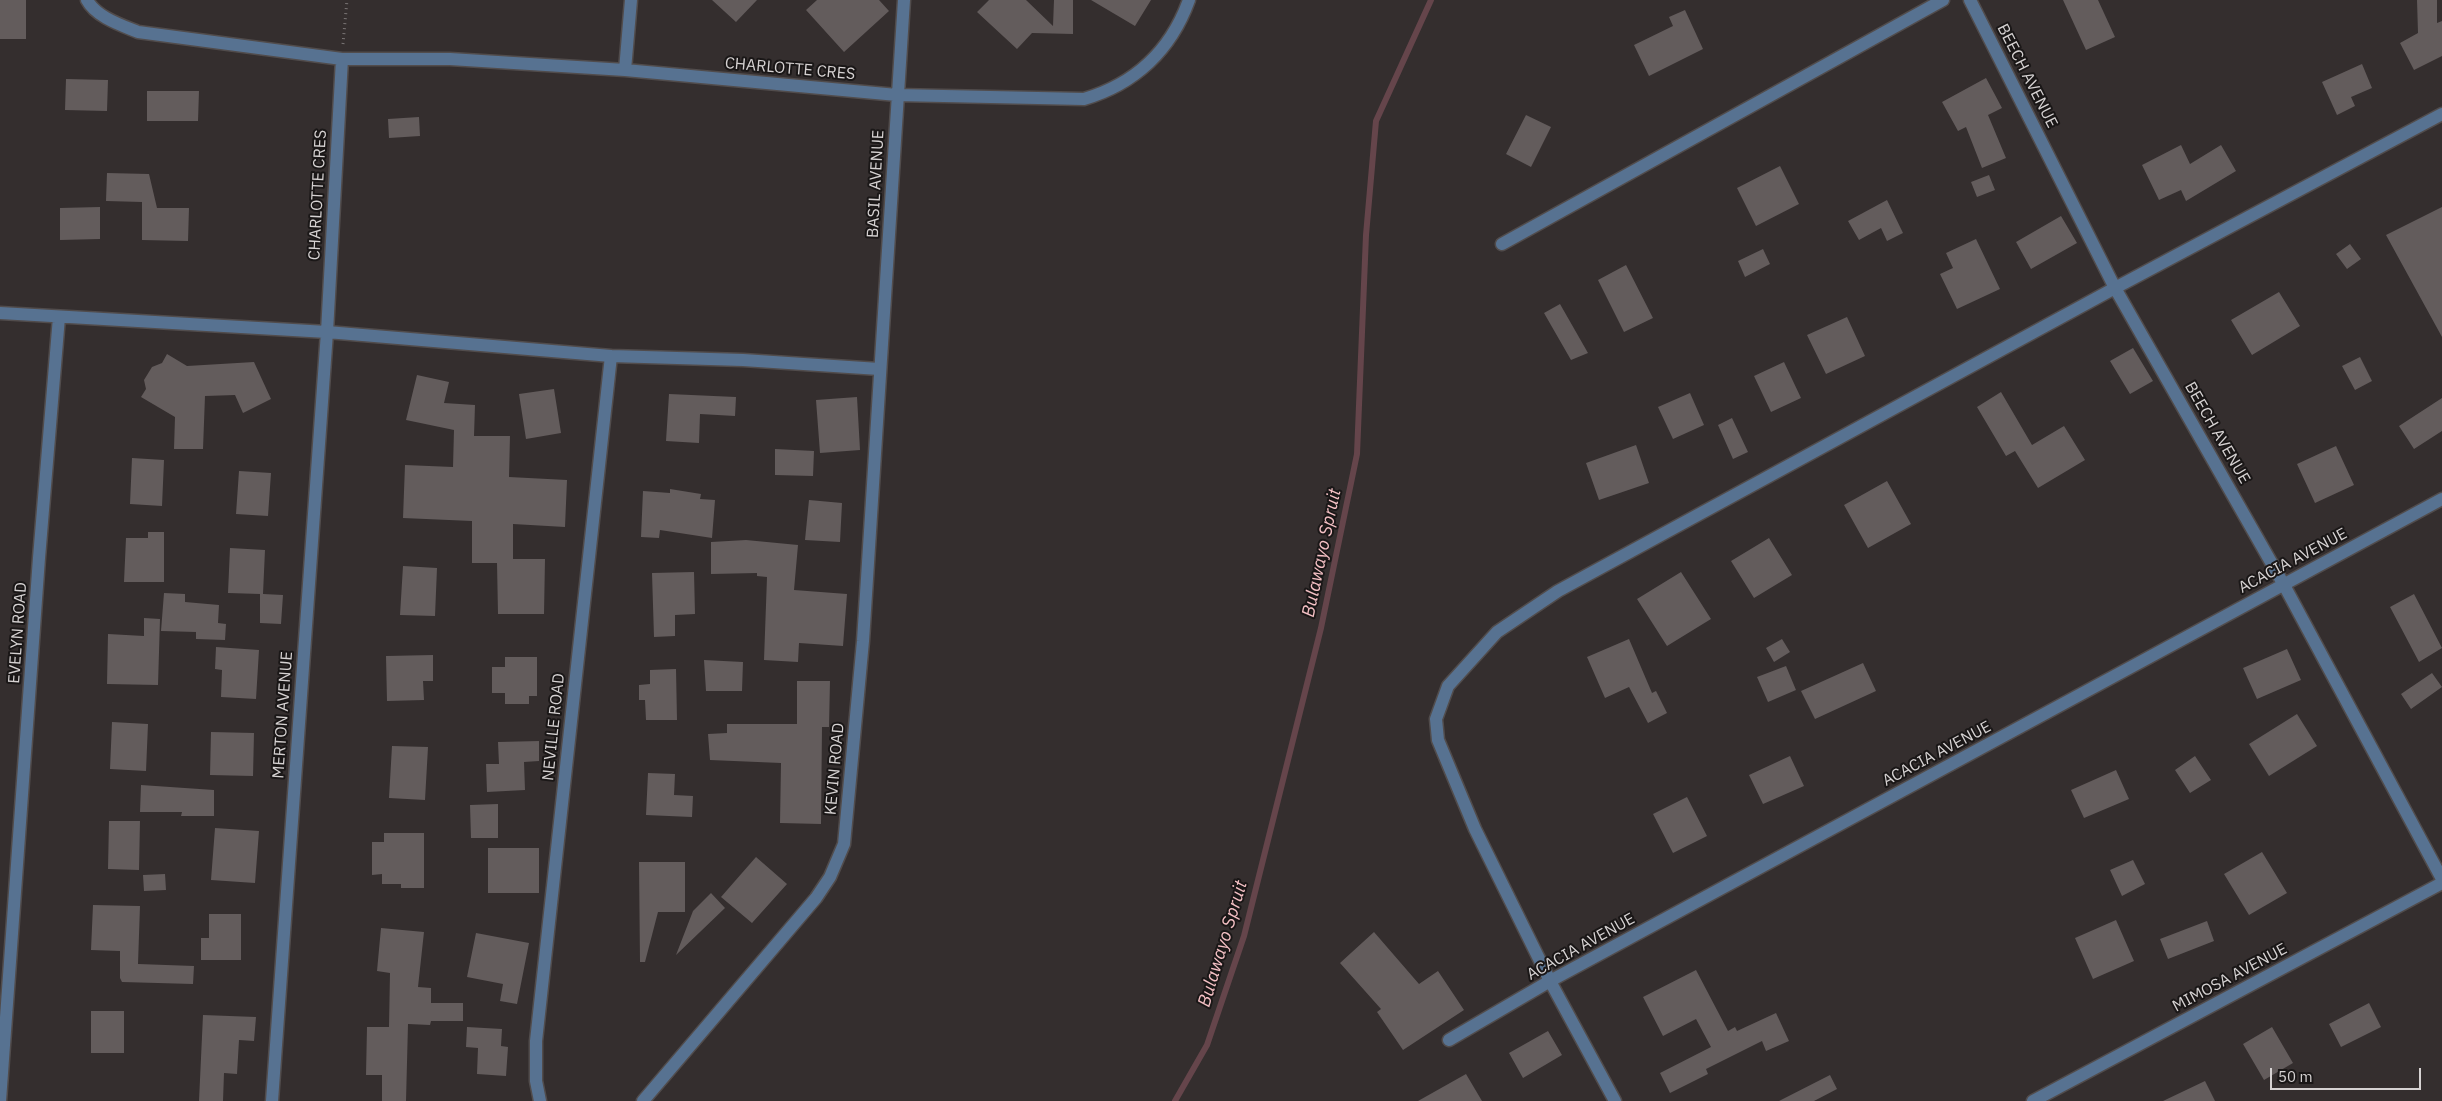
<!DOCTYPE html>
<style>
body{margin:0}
#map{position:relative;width:2442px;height:1101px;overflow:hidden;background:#342e2e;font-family:"IBM Plex Sans",sans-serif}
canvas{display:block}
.scale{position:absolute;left:2270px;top:1068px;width:151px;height:22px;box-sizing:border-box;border:2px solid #d6d2d2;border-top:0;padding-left:6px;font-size:15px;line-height:18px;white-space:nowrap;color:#d6d2d2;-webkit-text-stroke:4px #1a1717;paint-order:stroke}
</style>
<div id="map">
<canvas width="2442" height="1101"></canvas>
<div class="scale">50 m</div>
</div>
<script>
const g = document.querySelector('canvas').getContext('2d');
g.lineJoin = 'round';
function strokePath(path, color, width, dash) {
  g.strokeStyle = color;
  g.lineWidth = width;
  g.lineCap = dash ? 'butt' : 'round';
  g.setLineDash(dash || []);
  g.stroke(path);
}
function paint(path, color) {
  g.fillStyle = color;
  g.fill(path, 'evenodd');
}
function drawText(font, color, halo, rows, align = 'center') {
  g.font = font + ' "IBM Plex Sans",sans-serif';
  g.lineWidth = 4;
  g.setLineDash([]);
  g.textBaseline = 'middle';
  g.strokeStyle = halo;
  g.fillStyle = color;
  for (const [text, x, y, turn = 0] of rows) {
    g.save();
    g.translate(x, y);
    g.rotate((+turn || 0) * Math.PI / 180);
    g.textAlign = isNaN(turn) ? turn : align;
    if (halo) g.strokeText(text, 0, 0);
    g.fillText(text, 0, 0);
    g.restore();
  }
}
const stream = new Path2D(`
 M1175,1101l32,-56 37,-109 77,-308 36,-174 9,-219 10,-114 55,-121`);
const building = new Path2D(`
 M0,0h26v39h-26z
 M712,0h45l-21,22z
 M817,0h62l10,11 -45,41 -38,-42z
 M989,0h37l27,26 1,-26h19v34l-41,-1 -15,16 -40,-37z
 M1091,0h60l-16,26z
 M2063,0h35l17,37 -29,13z
 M2417,0h20v23l5,-2v35l-28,14 -14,-27 18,-10z
 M1685,10l18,39 -54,27 -15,-31 39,-19 -4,-9z
 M2362,64l10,24 -21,9 4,9 -18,9 -15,-33z
 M1986,78l16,30 -14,7 18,43 -24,10 -16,-41 -8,4 -16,-29z
 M66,79l42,1 -1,31 -42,-1z
 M147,91h52l-1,30h-51z
 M1526,115l25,12 -20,40 -25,-13z
 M419,117l1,19 -31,2 -1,-19z
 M2181,145l9,19 31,-19 15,26 -50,30 -5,-11 -22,10 -17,-35z
 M1780,166l19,38 -43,22 -19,-38z
 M107,173l42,1 8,34h32l-1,33 -46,-1v-38l-36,-1z
 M1989,175l6,15 -18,7 -6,-15z
 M1887,200l16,33 -16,8 -6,-13 -22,12 -11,-19z
 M100,207v32l-40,1v-32z
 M2442,207v130l-56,-102z
 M2061,216l16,27 -46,26 -15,-27z
 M1976,239l24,50 -43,20 -17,-35 13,-6 -7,-15z
 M2350,244l11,15 -14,10 -11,-15z
 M1763,249l7,15 -25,13 -7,-16z
 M1626,265l27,53 -29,14 -26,-52z
 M2279,292l21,34 -48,29 -21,-35z
 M1560,304l28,49 -17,7 -27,-47z
 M1847,317l18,39 -39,18 -19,-39z
 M2133,348l20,33 -23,13 -20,-33z
 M167,354l20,12 67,-4 17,37 -28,14 -8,-18 -30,1 -2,53h-29l1,-32 -34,-20 5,-8 -2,-9 8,-13 10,-4z
 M2360,357l12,24 -17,9 -13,-24z
 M1784,362l17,36 -30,14 -17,-36z
 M417,375l32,7 -5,21 31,2 -1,31h36l-1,41 58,3 -2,47 -52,-3v35h32l-1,55h-46l-1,-51h-25v-42l-69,-3 2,-53 48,2 1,-37 -48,-10z
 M554,389l7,44 -35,6 -7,-45z
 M2001,392l31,53 32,-19 21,34 -47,28 -23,-37 -9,5 -29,-49z
 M1690,393l14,32 -31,14 -15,-32z
 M669,394l67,3 -1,19 -35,-2 -1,29 -33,-2z
 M857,397l3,53 -40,3 -4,-53z
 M2442,398v33l-28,18 -15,-23z
 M1732,418l16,34 -15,7 -15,-34z
 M1636,445l13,38 -50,17 -13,-37z
 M2336,446l18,39 -39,18 -18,-39z
 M775,449l39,2 -1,25 -38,-1z
 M132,458l32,2 -2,46 -32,-2z
 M239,471l32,2 -3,43 -32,-2z
 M1887,481l24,43 -43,24 -24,-43z
 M670,489l31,5 -1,5 15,1 -3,38 -52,-8 -1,8 -18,-1 2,-46 27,2z
 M809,500l33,3 -2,39 -35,-2z
 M148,532h16v50h-40l2,-44h22z
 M1769,538l23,37 -38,23 -23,-37z
 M746,540l52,5 -4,45 53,4 -4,52 -44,-3 -1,19 -34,-2 3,-83 -10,-1v-3l-46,1v-32z
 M230,548l35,2 -2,44 20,1 -2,29 -21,-1v-29l-32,-1z
 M403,566l34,2 -2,48 -35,-1z
 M694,572l1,42 -20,1v21l-21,1 -2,-64z
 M1681,572l30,47 -44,27 -30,-47z
 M164,593l21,1v8l34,3 -1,18 8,1 -1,16 -29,-1v-7l-35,-1z
 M2414,594l28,54 -23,14 -29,-55z
 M144,618l16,1 -2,66 -51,-1 1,-50 36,2z
 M1629,639l23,54 4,-2 11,22 -19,10 -19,-36 -24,11 -18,-41z
 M1782,639l8,13 -16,10 -8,-14z
 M216,647l43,3 -3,49 -35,-2 1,-27 -7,-1z
 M2287,649l14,31 -44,19 -14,-31z
 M433,655v26h-10l1,19 -37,1 -1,-45z
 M505,657h32v39h-8v8h-24v-11h-13v-26h13z
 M704,660l39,2 -1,29h-36z
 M1863,663l13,28 -61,28 -14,-28z
 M1786,666l10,24 -28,12 -11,-25z
 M676,669l1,51h-31l-1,-20h-6v-15l11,-1v-14z
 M2432,673l10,14 -31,22 -10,-15z
 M797,681h33l-1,46h-7l-1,97 -41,-1 1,-60 -71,-3 -2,-26 19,-1v-9h70z
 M2297,714l20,32 -48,30 -20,-32z
 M112,722l36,2 -2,47 -36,-2z
 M211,732l43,1 -1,43 -43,-1z
 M539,741v20l-15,1 1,28 -38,2 -1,-28h13l-1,-22z
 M392,746l36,1 -3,53 -36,-2z
 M1790,756l14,30 -41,18 -14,-29z
 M2195,756l16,24 -21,13 -15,-23z
 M2116,770l13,29 -45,19 -13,-28z
 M648,773l27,1 -1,21 19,1 -1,21 -46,-2z
 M141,785l73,5v26h-33l1,-4h-42z
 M1687,797l20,39 -34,17 -20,-39z
 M498,804v34h-27l-1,-33z
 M109,821h31l-1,49 -31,-1z
 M215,828l44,3 -4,52 -44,-3z
 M384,833h40v55h-23v-4h-19v-10l-10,1v-33h12z
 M488,848h51v45h-51z
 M2262,852l25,41 -38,22 -25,-41z
 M756,857l31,27 -35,39 -31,-26z
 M2133,860l12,24 -23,12 -12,-26z
 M639,862h46v50h-27l-13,50h-5z
 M165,874l1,16 -22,1 -1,-16z
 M711,893l14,15 -49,47 17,-44z
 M93,905l47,1 -2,58 56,2 -1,18 -71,-2 -2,-4v-27l-29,-1z
 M209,914h32v46h-40v-22h8z
 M2116,920l18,41 -41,18 -18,-41z
 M2207,921l7,20 -46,18 -8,-20z
 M381,928l43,4 -6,55 13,1v15h32v18h-32l-1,4 -22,-1 -2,77h-24v-26h-16l1,-48h22l1,-54 -13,-2z
 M1374,932l45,52 19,-13 26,39 -61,40 -26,-38 4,-3 -41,-46z
 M476,933l53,10 -12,61 -17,-3 3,-17 -36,-7z
 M1696,970l32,61 7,-4 2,4 39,-18 13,28 -23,10 -4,-10 -56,28 2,5 -38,19 -10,-20 51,-26 -15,-28 -33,17 -20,-39z
 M2369,1003l12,24 -40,20 -12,-23z
 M91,1011h33v42h-33z
 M203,1015l53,2 -2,24 -15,-1 -2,34 -13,-1 -1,28h-24z
 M467,1027l35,2 -1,17 7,1 -2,29 -29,-2 1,-26 -12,-1z
 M2272,1027l21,36 -29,17 -21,-36z
 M1548,1031l14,24 -39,23 -14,-25z
 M1466,1074l16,27h-64z
 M1830,1075l7,14 -23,12h-35z
 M2205,1081l10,20h-52z`);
const path = new Path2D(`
 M343,44l4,-44`);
const minor = new Path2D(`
 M87,0c9,17 34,25 51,32l204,27h108l175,11 272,25 187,4c51,-15 87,-49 105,-99
 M1970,0l145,288 169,297 158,294
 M625,70l6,-70
 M1502,244l441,-244
 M0,313l327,19 284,24 132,4 136,9
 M1449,1040l101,-59 892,-482
 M0,1101l39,-543 20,-241
 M272,1101l55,-769 15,-273
 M540,1101l-4,-20v-40l75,-685
 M643,1101l173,-203 14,-21 14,-33 19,-203 41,-641
 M1615,1101l-65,-120 -75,-152 -37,-89 -2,-21 12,-33 49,-54 61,-41 557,-303 327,-174
 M2033,1101l409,-218`);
const streetNames = [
 ["CHARLOTTE CRES",790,69,5],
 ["BEECH AVENUE",2027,76,63],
 ["BASIL AVENUE",876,184,-87],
 ["CHARLOTTE CRES",318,195,-87],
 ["BEECH AVENUE",2217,433,60],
 ["ACACIA AVENUE",2293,561,-28],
 ["EVELYN ROAD",18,633,-86],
 ["MERTON AVENUE",283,715,-86],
 ["NEVILLE ROAD",554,727,-84],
 ["ACACIA AVENUE",1937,754,-28],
 ["KEVIN ROAD",835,769,-85],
 ["ACACIA AVENUE",1581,947,-29],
 ["MIMOSA AVENUE",2230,978,-28]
];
const waterNames = [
 ["Bulawayo Spruit",1322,553,-78],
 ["Bulawayo Spruit",1223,944,-73]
];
strokePath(stream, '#65454b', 6);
paint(building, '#635c5c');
strokePath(minor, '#514c4c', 15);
strokePath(path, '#7a7575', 3, [1, 4]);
strokePath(minor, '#577291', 12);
drawText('16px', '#d6d2d2', '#1a1717', streetNames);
drawText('italic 18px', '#f5c1c5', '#1a1717', waterNames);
</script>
